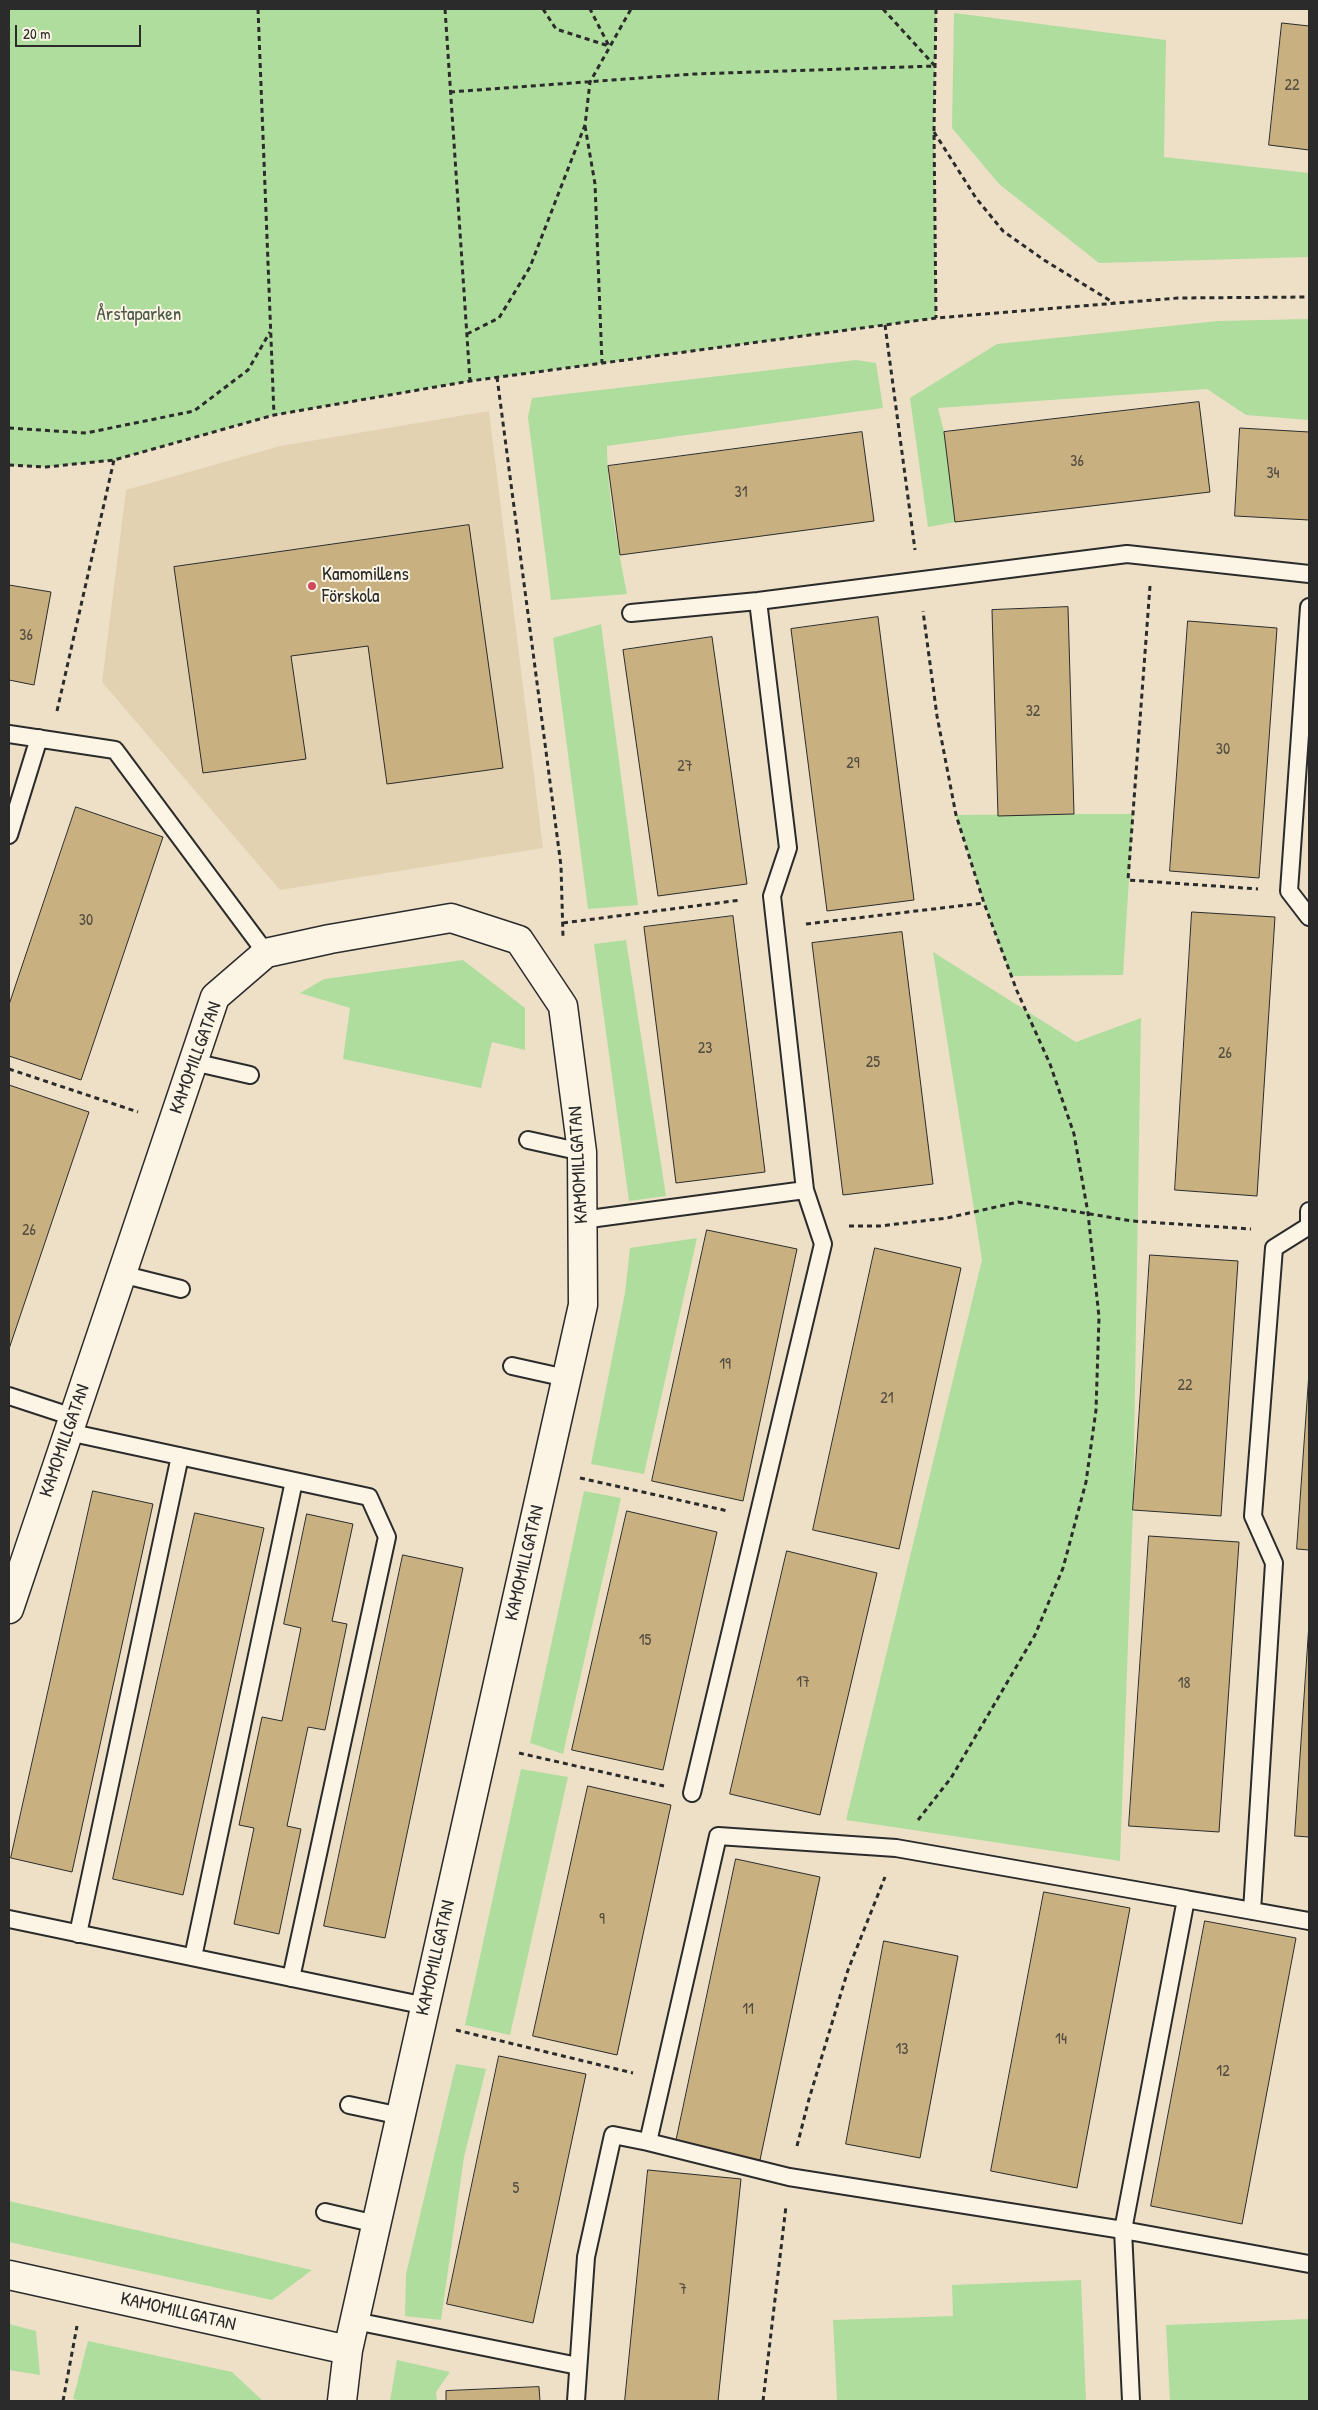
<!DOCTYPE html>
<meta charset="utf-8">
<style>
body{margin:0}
#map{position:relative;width:1318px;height:2410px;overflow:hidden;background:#ede0c7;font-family:"Patrick Hand",sans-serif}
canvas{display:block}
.frame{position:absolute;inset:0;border:10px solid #2b2b2b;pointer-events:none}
.scale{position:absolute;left:15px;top:25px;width:126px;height:22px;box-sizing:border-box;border:2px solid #2b2b2b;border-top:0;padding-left:6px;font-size:15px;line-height:18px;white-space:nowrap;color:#2b2b2b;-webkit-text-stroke:4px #fcf5e5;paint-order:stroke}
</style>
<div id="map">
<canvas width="1318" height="2410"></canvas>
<div class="frame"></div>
<div class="scale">20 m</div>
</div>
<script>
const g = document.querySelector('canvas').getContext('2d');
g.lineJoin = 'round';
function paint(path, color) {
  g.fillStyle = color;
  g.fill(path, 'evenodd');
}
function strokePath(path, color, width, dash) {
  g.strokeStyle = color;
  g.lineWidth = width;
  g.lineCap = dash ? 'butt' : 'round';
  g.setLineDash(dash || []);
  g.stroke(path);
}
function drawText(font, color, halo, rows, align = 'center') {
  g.font = font + ' "Patrick Hand",sans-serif';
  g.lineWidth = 4;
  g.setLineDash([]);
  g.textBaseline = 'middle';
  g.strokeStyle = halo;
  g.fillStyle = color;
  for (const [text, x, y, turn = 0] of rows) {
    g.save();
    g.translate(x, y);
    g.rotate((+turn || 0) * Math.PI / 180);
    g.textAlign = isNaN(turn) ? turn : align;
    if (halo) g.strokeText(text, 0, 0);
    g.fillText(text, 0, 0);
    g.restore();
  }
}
const built = new Path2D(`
 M489,411l54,437 -263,42 -178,-208 24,-192 154,-44z`);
const green = new Path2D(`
 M9,9h927l-2,122 2,187 -466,63 -196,34 -160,45 -68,7 -37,-2z
 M954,13l212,27 -2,117 145,16v84l-210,6 -100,-79 -47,-56z
 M1309,319v101l-63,-5 -39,-26 -269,19 6,24 11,90 -27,5 -18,-129 87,-54 221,-23z
 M856,360l20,3 7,45 -276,38c0,47 11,101 20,148l-76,6 -23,-183 4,-19z
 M601,624l37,281 -50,4 -35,-271z
 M1074,814h59l-10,161 -112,1 -27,-73 -28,-88z
 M626,940l40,256 -37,5 -35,-257z
 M933,952l143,90 65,-24 -8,492 -13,351 -274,-41 136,-560z
 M463,960l62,48v42l-33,-8 -11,46 -138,-29 7,-51 -50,-15 24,-14z
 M697,1238l-53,236 -53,-10 34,-171 5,-45z
 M584,1491l37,7 -58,256 -33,-11z
 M521,1769l47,8 -58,258 -45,-10z
 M456,2064l30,5 -22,88 -23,163 -36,-4 1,-42z
 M9,2201l303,69 -40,30 -263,-58z
 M1081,2280l5,121h-249l-4,-81 120,-4 -1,-31z
 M1309,2319v82h-139l-4,-76z
 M9,2324l27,7 4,44 -31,-5z
 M88,2341l144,31 31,29h-178l-12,-2z
 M397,2360l53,12 -14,20 1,9h-47z`);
const building = new Path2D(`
 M1282,23l27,3v124l-40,-5z
 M1199,402l11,90 -255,30 -11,-90z
 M1240,428l69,4v88l-74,-4z
 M862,432l12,89 -254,34 -12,-89z
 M469,525l34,243 -116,16 -19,-138 -77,10 15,103 -103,14 -29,-206z
 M9,585l42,7 -17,93 -25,-5z
 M1068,607l6,207 -76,2 -6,-206z
 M878,617l36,283 -87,11 -36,-282z
 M1188,621l89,7 -18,250 -89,-7z
 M712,637l35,247 -89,12 -35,-246z
 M76,807l87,30 -82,243 -72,-24v-51z
 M1192,912l83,5 -18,279 -82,-6z
 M733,916l32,256 -89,11 -32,-256z
 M902,932l31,252 -90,11 -31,-252z
 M9,1085l80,27 -80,237z
 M707,1230l90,19 -54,252 -91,-20z
 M875,1248l86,20 -62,281 -86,-19z
 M1150,1255l88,6 -17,255 -88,-6z
 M1309,1373v177l-12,-1z
 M93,1491l60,13 -81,368 -61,-14z
 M627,1511l90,21 -54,238 -91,-20z
 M195,1513l69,15 -81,367 -70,-16z
 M307,1514l46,10 -21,97 15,3 -22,106 -17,-3 -21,99 14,3 -22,105 -45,-10 20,-96 -15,-3 23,-108 20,4 19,-93 -17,-4z
 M1149,1536l90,6 -20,290 -90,-6z
 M787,1551l90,22 -57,242 -90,-21z
 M403,1555l60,13 -78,370 -61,-12z
 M1309,1624v213l-14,-1z
 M588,1786l83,19 -54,250 -84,-19z
 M736,1859l84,18 -60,283 -84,-18z
 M1044,1892l86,16 -53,280 -86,-17z
 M1205,1921l91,17 -54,286 -91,-18z
 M884,1941l74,15 -38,202 -74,-14z
 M499,2056l87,18 -53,249 -86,-19z
 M648,2170l93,9 -23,222h-93z
 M539,2387l1,14h-94v-10z`);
const path = new Path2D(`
 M258,9l16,406
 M445,9l25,372
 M543,9l13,20 53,17 -19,-37
 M883,9l52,57
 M936,9l-2,122 2,187
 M450,92l244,-18 241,-8
 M585,126l10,58 7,179
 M934,132l42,66 27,33 41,29 70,43
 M885,325l30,225
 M467,334l32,-16 31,-51 55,-142 5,-43 41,-73
 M497,377l64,489 2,71
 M9,428l77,5 108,-22 54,-41 22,-38
 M9,465l37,2 68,-7 160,-45 196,-34 466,-63 242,-20 131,-1
 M1150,586l-22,294 130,9
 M57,711l57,-251
 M563,923l178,-23
 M806,924l178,-21
 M9,1069l129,43
 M849,1226h31l67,-8 71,-16 114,19 119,8
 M580,1478l148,33
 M519,1753l145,33
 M918,1820l33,-42 84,-143 28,-67 23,-86 10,-72 3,-93 -11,-104 -14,-79 -24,-70 -33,-73 -33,-88 -28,-88 -19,-99 -14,-105
 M456,2030l177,43
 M797,2146l12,-47 39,-129 37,-93
 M63,2401l14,-75
 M763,2401l23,-195`);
const lane = new Path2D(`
 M1309,607l-20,284 20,26
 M631,613l127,-12 369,-47 182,20
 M9,734l106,16 151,203
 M9,835l30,-97
 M193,1062l57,13
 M528,1140l54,12
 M582,1220l223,-30
 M121,1274l60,15
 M512,1366l54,12
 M9,1396l64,21
 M68,1432l301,65 18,40 -96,441
 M692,1793l131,-549 -18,-54 -33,-294 16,-48 -30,-247
 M1252,1911l22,-348 -21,-47 21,-268 35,-22v-15
 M9,1919l417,87
 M78,1934l102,-478
 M193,1957l101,-476
 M349,2105l52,11
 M648,2142l141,35 334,53 186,34
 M325,2212l51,12
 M355,2321l223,45
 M576,2401l10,-144 27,-122 35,7 70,-306 178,12 290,51
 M1131,2401l-8,-171 63,-331 123,22`);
const street = new Path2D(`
 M9,1609l206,-612 51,-44 64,-14 121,-21 68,22 44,66 19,146 1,153 -235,1045 -6,51
 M9,2275l339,75`);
const markers = [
 [312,586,5,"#d1495b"]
];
const numberNames = [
 ["22",1292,86],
 ["36",1077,462],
 ["34",1273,474],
 ["31",741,493],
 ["36",26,636],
 ["32",1033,712],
 ["30",1223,750],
 ["29",853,764],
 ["27",685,767],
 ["30",86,921],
 ["23",705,1049],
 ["26",1225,1054],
 ["25",873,1063],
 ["26",29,1231],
 ["19",725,1365],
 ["22",1185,1386],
 ["21",887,1399],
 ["15",645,1641],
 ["17",803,1683],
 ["18",1184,1684],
 ["9",602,1920],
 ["11",748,2010],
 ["14",1061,2040],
 ["13",902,2050],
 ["12",1223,2072],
 ["5",516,2189],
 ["7",683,2290]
];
const parkNames = [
 ["Årstaparken",139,315]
];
const poiNames = [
 ["Kamomillens",322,575],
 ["Förskola",322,597]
];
const streetNames = [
 ["KAMOMILLGATAN",196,1058,-70],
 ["KAMOMILLGATAN",579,1165,-93],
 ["KAMOMILLGATAN",65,1441,-71],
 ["KAMOMILLGATAN",525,1563,-77],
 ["KAMOMILLGATAN",436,1958,-77],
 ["KAMOMILLGATAN",178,2312,13]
];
paint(built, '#e2d2b2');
paint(green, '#afdd9d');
paint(building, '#c9b080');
strokePath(building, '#2b2b2b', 1);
strokePath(lane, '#2b2b2b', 20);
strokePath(street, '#2b2b2b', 31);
strokePath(path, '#2b2b2b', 3, [5, 4]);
strokePath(lane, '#fcf5e5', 16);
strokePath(street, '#fcf5e5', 28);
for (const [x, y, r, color] of markers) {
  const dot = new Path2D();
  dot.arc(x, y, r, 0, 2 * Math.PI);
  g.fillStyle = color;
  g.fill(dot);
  strokePath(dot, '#fcf5e5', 2);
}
drawText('16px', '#524c40', null, numberNames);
drawText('19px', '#4c5848', '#fcf5e5', parkNames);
drawText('19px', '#2b2b2b', '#fcf5e5', poiNames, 'left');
drawText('19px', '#2b2b2b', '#fcf5e5', streetNames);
</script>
